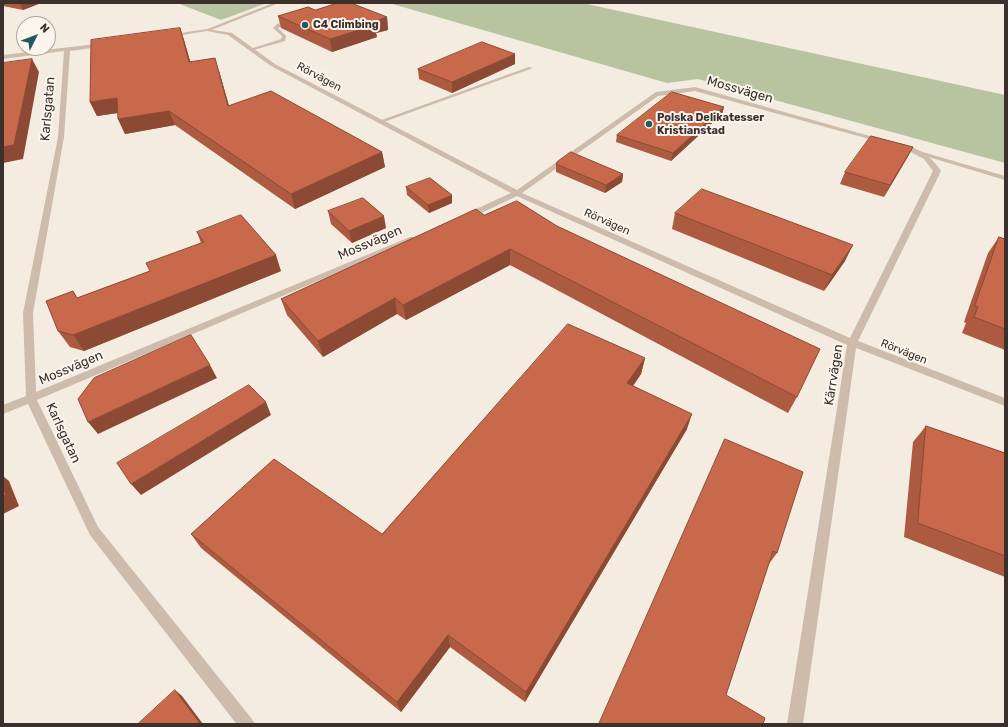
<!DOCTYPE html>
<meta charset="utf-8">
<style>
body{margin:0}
#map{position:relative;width:1008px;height:727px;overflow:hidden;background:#f4ebe1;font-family:Rubik,sans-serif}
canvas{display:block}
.frame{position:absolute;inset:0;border:4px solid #3b302b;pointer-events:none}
.north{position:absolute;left:16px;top:16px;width:40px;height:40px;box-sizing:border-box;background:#fbf5ee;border:1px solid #aea6a0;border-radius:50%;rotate:48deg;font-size:11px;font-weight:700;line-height:16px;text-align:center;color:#3b302b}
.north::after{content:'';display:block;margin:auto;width:14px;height:18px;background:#1f5a5e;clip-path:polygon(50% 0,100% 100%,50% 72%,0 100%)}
</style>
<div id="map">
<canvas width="1008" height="727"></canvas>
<div class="frame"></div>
<div class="north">N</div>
</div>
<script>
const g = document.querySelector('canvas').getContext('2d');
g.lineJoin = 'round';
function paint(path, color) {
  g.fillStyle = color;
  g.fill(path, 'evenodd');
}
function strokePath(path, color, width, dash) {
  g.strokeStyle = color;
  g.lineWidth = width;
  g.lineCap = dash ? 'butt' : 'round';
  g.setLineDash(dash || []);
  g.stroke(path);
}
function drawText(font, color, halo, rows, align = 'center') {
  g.font = font + ' Rubik,sans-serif';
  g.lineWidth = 4;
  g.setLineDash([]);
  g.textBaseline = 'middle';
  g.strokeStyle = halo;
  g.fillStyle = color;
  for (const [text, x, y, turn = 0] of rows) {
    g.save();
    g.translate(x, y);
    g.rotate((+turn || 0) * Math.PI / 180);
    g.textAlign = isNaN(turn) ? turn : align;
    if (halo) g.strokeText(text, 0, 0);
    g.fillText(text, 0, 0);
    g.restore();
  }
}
const green = new Path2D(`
 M177,3h90l-46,17z
 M389,3h193l423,92v68l-307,-84 -31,4z`);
const lane = new Path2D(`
 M273,3h6l-70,28 -4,-1z
 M291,20l2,2 -15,6 8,8 -1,5 -35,10v-2l31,-10 1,-3 -9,-8 4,-4z
 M529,67l4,1 -152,55 -5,-1z
 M912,150h4l89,26v4l-93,-28z`);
const street = new Path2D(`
 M207,29l25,4 43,31 242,126 139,-98 39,-5 189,53v2h-4l-185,-51 -37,5 -136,97 328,145 83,-167 -9,-12 -27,-14 3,-2c17,5 31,12 41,28l-83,170 147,57v8l-149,-58 -53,376h-16l60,-379 -330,-149 -46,22h-6v-4l46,-21 -240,-127 -43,-31 -21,-4 -37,6 -3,-2z
 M104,43l2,1v2l-36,5 -6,86 -31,176 3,79 374,-155h3l4,2 -380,161 61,127 154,192 3,5h-19l-1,-2 -145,-187 -62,-131 -25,10v-9l23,-9 -3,-83 35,-176 6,-86 -61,8v-4z`);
const wall = new Path2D(`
 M3,3h38l-18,7 -20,-4z
 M315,10l72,7 1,13 -12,3 1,4 -45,15 -51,-24 -3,-12z
 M180,28l4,12 6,21 29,10 10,35 153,46 3,15 -90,42 -120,-84 -50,9 -7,-15v-6l-21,3 -7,-14z
 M515,64l-63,29 -33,-14 -1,-10z
 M724,107l-2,7 -51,47 -55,-19 1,-7z
 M913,147l-6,11 -23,39 -44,-13 5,-12z
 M556,164l67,10 -1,8 -17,11 -49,-21z
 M406,187l46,16 -23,10 -22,-18z
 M328,211l58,17 -34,15 -21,-19z
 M675,213l170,48 -21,30 -152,-62z
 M484,215l313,182 -9,16 -278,-148 -104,55 -9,-6 -74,43 -36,-42 -6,-16z
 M197,232l84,39 -197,80 -14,-4 -12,-16 19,-33 73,-27 51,-28z
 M999,237l6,2v111l-43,-17 4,-10 -2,-1 24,-69z
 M645,358l-4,16 -8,12 54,43 -162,273 -75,-55 -49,65 -200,-164 -10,-14h191z
 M926,426l79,27v124l-101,-40 9,-95z
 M725,439l52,114 -9,12 -42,130 -127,29z`);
const shadedWall = new Path2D(`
 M20,3h21l-18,7z
 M387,17l1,13 -12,3 1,4 -45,15 -2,-13 40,-16z
 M180,28l4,12 10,35 -5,-13z
 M515,54v10l-63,29v-11z
 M215,58l4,13 14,49 -5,-14z
 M32,59l7,13 -16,87 -20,4v-16z
 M117,98l7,14 -27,4 -7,-14z
 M724,107l-2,7 -51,47 2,-8z
 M169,111l6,14 -50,9 -7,-15z
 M913,147l-6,11 -23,39 6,-12z
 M382,152l3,15 -90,42 -4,-15z
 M623,174l-1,8 -17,11 1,-8z
 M452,195v8l-23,10 -1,-8z
 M384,216l2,12 -34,15 -3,-12z
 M853,245l-8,16 -21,30 8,-16z
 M510,249v16l-104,55 -3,-15z
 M276,255l5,16 -197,80 -11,-16z
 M395,298l2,16 -74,43 -5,-16z
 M645,358l-4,16 -17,25 3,-16z
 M210,365l7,13 -119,56 -10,-12z
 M266,402l5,13 -130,80 -10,-11z
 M692,414l-5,15 -162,273 1,-10z
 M3,476l6,5 10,25 -16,8z
 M448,635l2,12 -49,65 -4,-10z
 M175,690l7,6 21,28h-5z`);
const building = new Path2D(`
 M338,3h13l36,14 -17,6 5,2 -45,14 -52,-23 30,-9 7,3z
 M180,28l9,34 26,-4 13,48 43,-15 111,61 -91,42 -122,-83 -51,8 -1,-21 -27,4 1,-62z
 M482,42l33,12 -63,28 -34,-13z
 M32,59l-18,86 -11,2v-84z
 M672,92l52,15 -51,46 -56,-18z
 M871,136l42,11 -23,38 -45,-13z
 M571,152l52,22 -17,11 -50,-21 1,-2z
 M430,178l22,17 -24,10 -22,-18z
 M702,189l151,56 -21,30 -157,-62z
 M363,198l21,18 -35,15 -21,-20z
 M517,201l40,25 263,123 -23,48 -287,-148 -107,56 -8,-7 -77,43 -37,-42 195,-90 8,6z
 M241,215l35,40 -203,80 -15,-4 -12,-30 27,-10 4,7 73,-27 -4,-8 58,-21 -7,-10z
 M999,237l6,2v90l-31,-12 4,-10 -3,-1z
 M568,324l77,34 -18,25 65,31 -166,278 -78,-57 -51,67 -206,-168 83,-75 108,75z
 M191,335l19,30 -122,57 -10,-23 16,-21z
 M249,385l17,17 -135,82 -14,-21z
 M926,426l79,27v103l-87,-33z
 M725,439l78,33 -26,81 -4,-2 -47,144 39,23 -2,6h-164z
 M3,487l3,8 -3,1z
 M175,690l24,32 -1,2h-60z`);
const markers = [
 [305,25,4,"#1f5a5e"],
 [649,124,4,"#1f5a5e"]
];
const farPoinames = [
 ["C4 Climbing",313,25],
 ["Polska Delikatesser",657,118],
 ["Kristianstad",657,131]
];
const farStreetnames = [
 ["Rörvägen",319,77,28],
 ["Rörvägen",607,222,24],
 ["Rörvägen",904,352,22]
];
const streetNames = [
 ["Mossvägen",740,90,16],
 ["Karlsgatan",48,109,-85],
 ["Mossvägen",370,243,-23],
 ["Mossvägen",71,368,-23],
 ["Kärrvägen",834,375,-81],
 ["Karlsgatan",63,433,65]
];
paint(green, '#b8c4a0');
paint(lane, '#cdbbac');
paint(street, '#cdbbac');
paint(wall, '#ac5a40');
paint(shadedWall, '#8c4a34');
paint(building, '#c8694b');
strokePath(building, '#8c4a34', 1);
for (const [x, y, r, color] of markers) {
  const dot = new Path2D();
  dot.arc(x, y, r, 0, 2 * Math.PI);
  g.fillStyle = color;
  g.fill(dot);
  strokePath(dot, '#fbf5ee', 1.5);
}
drawText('bold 11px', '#3b302b', '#fbf5ee', farPoinames, 'left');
drawText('11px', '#3b302b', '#fbf5ee', farStreetnames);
drawText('13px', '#3b302b', '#fbf5ee', streetNames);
</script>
